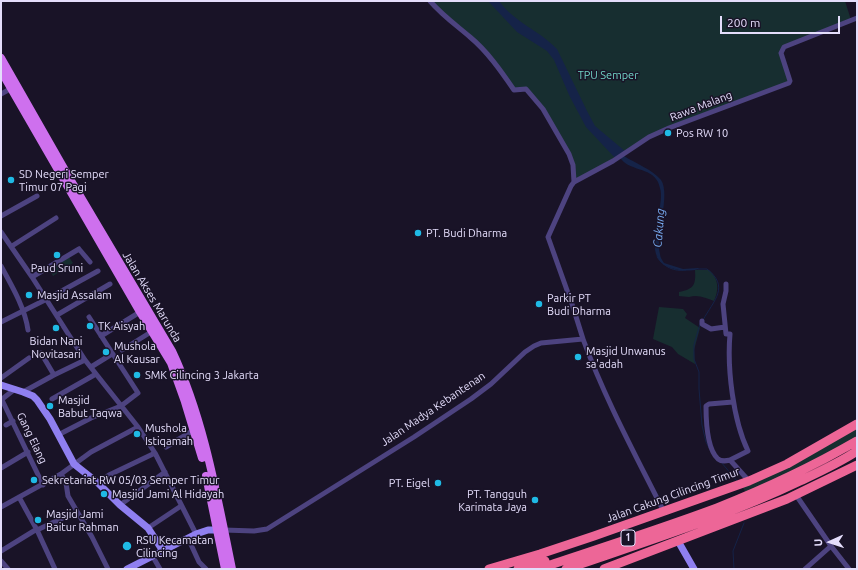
<!DOCTYPE html>
<style>
body{margin:0}
#map{position:relative;width:858px;height:570px;overflow:hidden;background:#191327;font-family:Ubuntu,sans-serif}
canvas{display:block}
.frame{position:absolute;inset:0;border:2px solid #e4ddfb;pointer-events:none}
.north{position:absolute;left:810px;top:522px;width:40px;height:40px;-webkit-text-stroke:3px #191327;paint-order:stroke;rotate:267deg;font-size:11px;font-weight:700;line-height:16px;text-align:center;color:#e4ddfb}
.north::after{content:'';display:block;margin:auto;width:14px;height:18px;background:#e4ddfb;clip-path:polygon(50% 0,100% 100%,50% 72%,0 100%)}
.scale{position:absolute;left:720px;top:16px;width:120px;height:18px;box-sizing:border-box;border:2px solid #e4ddfb;border-top:0;padding-left:5px;font-size:12px;line-height:14px;white-space:nowrap;color:#e4ddfb;-webkit-text-stroke:3px #191327;paint-order:stroke}
</style>
<div id="map">
<canvas width="858" height="570"></canvas>
<div class="frame"></div>
<div class="north">U</div>
<div class="scale">200 m</div>
</div>
<script>
const g = document.querySelector('canvas').getContext('2d');
g.lineJoin = 'round';
function paint(path, color) {
  g.fillStyle = color;
  g.fill(path, 'evenodd');
}
function strokePath(path, color, width, dash) {
  g.strokeStyle = color;
  g.lineWidth = width;
  g.lineCap = dash ? 'butt' : 'round';
  g.setLineDash(dash || []);
  g.stroke(path);
}
function drawText(font, color, halo, rows, align = 'center') {
  g.font = font + ' Ubuntu,sans-serif';
  g.lineWidth = 3;
  g.setLineDash([]);
  g.textBaseline = 'middle';
  g.strokeStyle = halo;
  g.fillStyle = color;
  for (const [text, x, y, turn = 0] of rows) {
    g.save();
    g.translate(x, y);
    g.rotate((+turn || 0) * Math.PI / 180);
    g.textAlign = isNaN(turn) ? turn : align;
    if (halo) g.strokeText(text, 0, 0);
    g.fillText(text, 0, 0);
    g.restore();
  }
}
const green = new Path2D(`
 M430,1h415l6,19 -69,30 8,31 -146,59 -70,42 -1,-17 -30,-56 -17,-20 -12,1 -44,-53z
 M69,257l4,6 -20,13 -4,-7z
 M695,270h14c10,8 10,20 5,31 -8,-3 -16,-7 -25,-4l-10,-1v-4c15,-3 17,-7 16,-22z
 M659,307l24,2 4,5 -2,4 15,10 -6,22 1,14 -17,-10 -6,-7 -19,-8z
 M857,424v17l-111,52 -4,-7z`);
const water = new Path2D(`
 M488,1h11c15,21 41,30 58,48l30,62 8,15 31,26 -2,4c11,7 29,14 37,24 10,15 -6,55 -1,74 0,3 2,6 4,9l19,6 15,-1 1,1c-8,2 -17,2 -24,0 -36,-7 -13,-52 -14,-75 0,-4 -2,-9 -3,-12 -7,-15 -31,-11 -38,-25l-4,2 -30,-32 -16,-30 -16,-37 -7,-9 -30,-19z`);
const stream = new Path2D(`
 M657,257c7,10 17,15 29,13
 M698,269h9c23,18 7,31 -4,51
 M700,324l-6,21v14l5,13v17l3,36 4,17 3,6
 M721,462l16,19
 M734,569l-1,-18 11,-28`);
const street = new Path2D(`
 M430,1c12,14 26,24 40,36 17,14 31,34 44,53l12,-1 17,20 26,45 4,11 1,17
 M1,94l9,-5
 M1,216l36,-20
 M1,232l31,45 35,55 18,28 53,67 17,26 41,81
 M12,246l44,-28
 M79,249l11,13
 M1,266c11,20 24,42 27,64
 M32,277l47,-28
 M726,284v7l-3,13 3,30h4c-3,34 3,86 18,117l-18,9
 M57,315l53,-31
 M702,321v3l9,5 14,-2
 M1,322l48,-24 49,-27
 M101,336l39,-24
 M583,339l-10,-32 -25,-70 23,-51 3,-4 39,-21 36,-24 20,-9 120,-45 1,-2 -9,-28 3,-6 73,-29
 M122,350l29,-18
 M41,353l13,22
 M91,367l21,-13
 M1,378l28,-20
 M23,392l31,-17 31,-15
 M52,399l44,-25
 M1,400l14,-11
 M2,400l41,85
 M733,402l-24,2 -3,2c0,14 1,43 12,53 4,3 8,2 12,1l19,21
 M6,425l7,-4
 M58,435l33,-17 30,-12 17,-13 -49,-76
 M166,447l28,-17
 M1,468l27,-16
 M61,474l5,9 2,13 24,41 16,32
 M98,483l11,-8 46,-22
 M796,495l35,51 18,23
 M19,497l18,33 18,39
 M120,505l45,-33
 M1,507l60,-33 30,-22 47,-25
 M148,528l33,-22
 M37,530l30,-14
 M224,530l30,1 13,-2 147,-92 57,-38 20,-15 34,-32 9,-6 7,-3 42,-4c22,60 52,115 81,173
 M188,538l11,24 7,7
 M1,551l36,-22
 M153,557l7,12
 M1,561l7,8
 M805,569l26,-23`);
const secondary = new Path2D(`
 M1,385l22,7 10,4 4,4 13,19 24,45 24,19 22,22 28,23 15,23
 M678,541l16,28
 M127,569l69,-35 12,-4h14`);
const primary = new Path2D(`
 M1,58l69,121 102,172c32,68 45,145 60,218
 M1,71l139,241 31,51 14,39 17,56
 M206,476l19,93`);
const highway = new Path2D(`
 M489,569l51,-15 54,-18 155,-55 38,-17 70,-40
 M518,569l27,-8
 M538,569c60,-20 120,-39 179,-61 48,-19 95,-41 140,-67
 M566,569c78,-27 159,-52 234,-88 19,-9 39,-18 57,-30
 M604,569l183,-70 70,-34`);
const markers = [
 [668,133,4,"#1fbae5"],
 [11,180,4,"#1fbae5"],
 [418,233,4,"#1fbae5"],
 [57,255,4,"#1fbae5"],
 [29,295,4,"#1fbae5"],
 [539,304,4,"#1fbae5"],
 [90,326,4,"#1fbae5"],
 [56,328,4,"#1fbae5"],
 [106,352,4,"#1fbae5"],
 [578,357,4,"#1fbae5"],
 [137,375,4,"#1fbae5"],
 [50,406,4,"#1fbae5"],
 [137,434,4,"#1fbae5"],
 [34,480,4,"#1fbae5"],
 [438,483,4,"#1fbae5"],
 [104,494,4,"#1fbae5"],
 [535,500,4,"#1fbae5"],
 [38,520,4,"#1fbae5"],
 [127,546,5,"#1fbae5"]
];
const shields = [
 [628,538,14]
];
const shieldNames = [
 ["1",628,538]
];
const parkNames = [
 ["TPU Semper",608,75]
];
const streetNames = [
 ["Rawa Malang",701,106,-21],
 ["Jalan Akses Marunda",152,297,59],
 ["Jalan Madya Kebantenan",433,409,-34],
 ["Gang Elang",32,438,64],
 ["Jalan Cakung Cilincing Timur",673,495,-20]
];
const poiNames = [
 ["Pos RW 10",676,133],
 ["SD Negeri Semper",19,174],
 ["Timur 07 Pagi",19,187],
 ["PT. Budi Dharma",426,233],
 ["Paud Sruni",57,268,"center"],
 ["Masjid Assalam",37,295],
 ["Parkir PT",547,298],
 ["Budi Dharma",547,311],
 ["TK Aisyah",98,326],
 ["Bidan Nani",56,341,"center"],
 ["Novitasari",56,354,"center"],
 ["Mushola",114,346],
 ["Al Kausar",114,359],
 ["Masjid Unwanus",586,351],
 ["sa'adah",586,364],
 ["SMK Cilincing 3 Jakarta",145,375],
 ["Masjid",58,400],
 ["Babut Taqwa",58,413],
 ["Mushola",145,428],
 ["Istiqamah",145,441],
 ["Sekretariat RW 05/03 Semper Timur",42,480],
 ["PT. Eigel",430,483,"right"],
 ["Masjid Jami Al Hidayah",112,494],
 ["PT. Tangguh",527,494,"right"],
 ["Karimata Jaya",527,507,"right"],
 ["Masjid Jami",46,514],
 ["Baitur Rahman",46,527],
 ["RSU Kecamatan",136,540],
 ["Cilincing",136,553]
];
const waterNames = [
 ["Cakung",659,228,-85]
];
paint(green, '#172e30');
paint(water, '#152348');
strokePath(stream, '#152348', 1);
strokePath(street, '#4d4380', 5);
strokePath(secondary, '#8f7ff0', 7);
strokePath(primary, '#ce70ee', 8);
strokePath(highway, '#ed6697', 9);
for (const [x, y, r, color] of markers) {
  const dot = new Path2D();
  dot.arc(x, y, r, 0, 2 * Math.PI);
  g.fillStyle = color;
  g.fill(dot);
  strokePath(dot, '#191327', 1.5);
}
for (const [x, y, w] of shields) {
  const box = new Path2D();
  box.roundRect(x - w / 2, y - 8, w, 16, 3);
  g.fillStyle = '#191327';
  g.fill(box);
  strokePath(box, '#e4ddfb', 1);
}
drawText('bold 10px', '#e4ddfb', null, shieldNames);
drawText('11px', '#70d3c6', '#191327', parkNames);
drawText('11px', '#e4ddfb', '#191327', streetNames);
drawText('11px', '#e4ddfb', '#191327', poiNames, 'left');
drawText('italic 12px', '#77a9ef', '#191327', waterNames);
</script>
